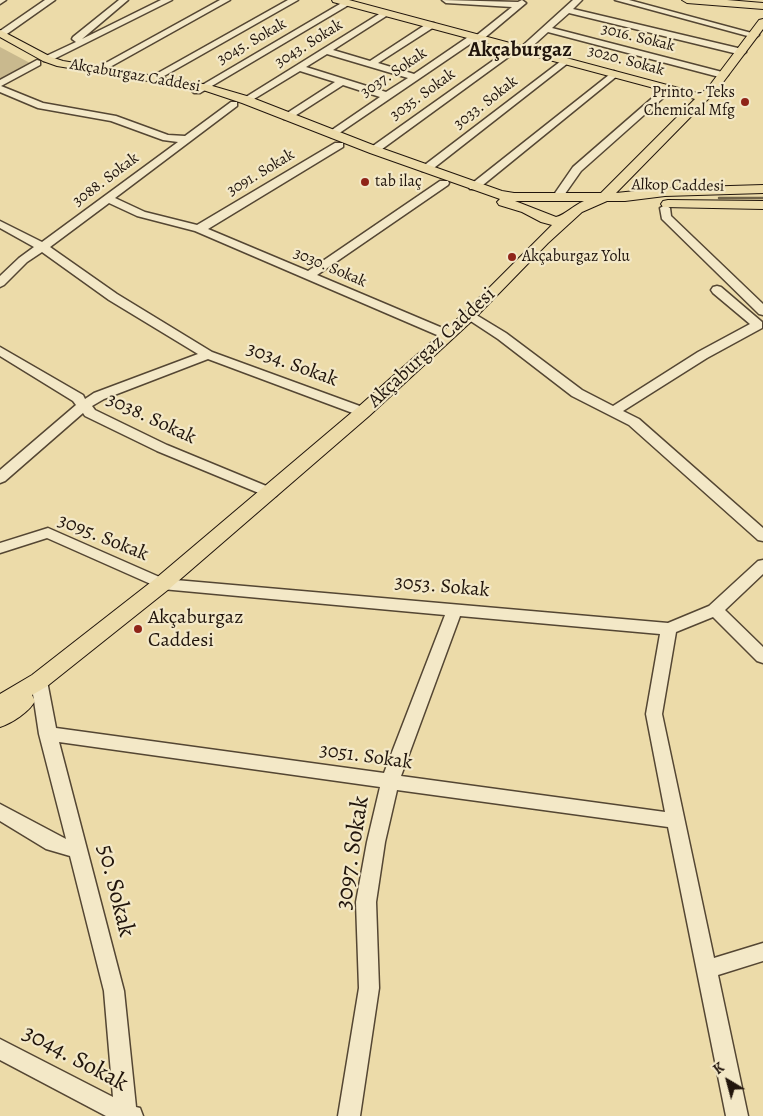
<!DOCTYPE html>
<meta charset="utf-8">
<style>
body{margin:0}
#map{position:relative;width:763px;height:1116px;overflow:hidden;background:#ecdba9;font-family:Alegreya,serif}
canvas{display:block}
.north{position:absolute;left:703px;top:1056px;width:50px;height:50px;-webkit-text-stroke:4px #f3e8c7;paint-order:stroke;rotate:323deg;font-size:14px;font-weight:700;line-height:20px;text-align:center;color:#21150c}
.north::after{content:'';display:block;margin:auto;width:18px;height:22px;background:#21150c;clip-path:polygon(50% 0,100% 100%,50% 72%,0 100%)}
</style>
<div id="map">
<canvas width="763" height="1116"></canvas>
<div class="north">K</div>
</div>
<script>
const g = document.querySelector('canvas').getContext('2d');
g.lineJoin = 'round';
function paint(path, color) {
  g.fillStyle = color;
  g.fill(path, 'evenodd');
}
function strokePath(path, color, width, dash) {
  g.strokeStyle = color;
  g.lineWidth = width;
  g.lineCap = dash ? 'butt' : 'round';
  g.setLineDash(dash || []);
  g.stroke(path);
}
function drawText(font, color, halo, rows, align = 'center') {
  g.font = font + ' Alegreya,serif';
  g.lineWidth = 4.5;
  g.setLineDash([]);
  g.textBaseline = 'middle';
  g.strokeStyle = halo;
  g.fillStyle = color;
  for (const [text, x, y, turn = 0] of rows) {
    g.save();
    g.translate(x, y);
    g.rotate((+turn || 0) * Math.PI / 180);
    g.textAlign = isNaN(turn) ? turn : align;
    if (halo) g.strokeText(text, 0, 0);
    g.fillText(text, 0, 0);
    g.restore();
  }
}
const green = new Path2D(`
 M0,47l30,16 -1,2 -29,16z`);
const stream = new Path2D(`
 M719,198h44`);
const minor = new Path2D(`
 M0,0h6l-6,4z
 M45,0h10l-51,36h-4v-5z
 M119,0h9l-46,39 79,-39h11l-122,61h-6v-4l32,-15 -4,-3 1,-2z
 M220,0h10l-129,72h-6l-2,-2z
 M288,0h10l-141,80 -3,1 -5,-3z
 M442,0l76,2 4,-2 4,3 -44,37h-6l-141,96 -4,1 -5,-3 54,-37 -37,-12 -53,34h-6v-4l51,-33 -35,-11 -51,31 -3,1 -5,-3 143,-89 7,2 -58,37 37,11 58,-38h6v4l-56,36 36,11 57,-39h6l35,-28 -66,-4zM327,54l81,24 -22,14 -80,-25z
 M573,0h9l-9,9 169,40 4,3 -4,3 -173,-42 -17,15 174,45 2,2 -5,3 -175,-46 -22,20h-6v-4z
 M615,0h14l130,35 -4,3z
 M345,1l7,2 -152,90h-6l-2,-2z
 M515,45l3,1v4l-140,102h-8v-4z
 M565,58l3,1v4l-138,108h-8l-1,-2 1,-2z
 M37,60l3,1v4l-39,21 42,17 73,13 52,19 17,1 46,-34h6v4l-122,92 30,14 52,13 138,-82h8v4l-135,82 100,42 132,-90h8l1,2 -1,2 -131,90 135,57 2,3 -2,3h-8l-249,-107 -58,-15 -28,-13 -59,44 67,47 95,58 156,57 2,3 -2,3h-10l-150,-56 -104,40 -12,7 3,4 72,35 109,45 2,3 -2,3h-10l-109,-45 -72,-35 -2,-3 -78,68 -5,2v-13l76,-65 -3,-4 -73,-45v-9l83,48 2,4 9,-6 104,-39 -89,-54 -67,-48 -15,10 -23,23 -4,2v-11l19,-18 15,-11 -34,-19v-7l42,21 136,-100 -15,-2 -52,-19 -73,-13 -38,-16v-12z
 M614,71l5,3 -2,2 -139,113h-8l-1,-2 1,-2z
 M668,86l3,1v4l-90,80 -19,27h-8l-1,-2 20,-29 92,-80z
 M665,205l5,3 1,8 92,88v11l-4,-1 -97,-95 -2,-11z
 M717,286l4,1 41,35v6l-55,30 -84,53 16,8 124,109v13l-5,-1 -129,-115 -57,-29 -74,-57 -35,-23 6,-4 4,1 33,20 76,57 31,16 85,-54 52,-28 -37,-31 -2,-3 2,-3z
 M48,528l116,51 504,44 41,-17 49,-45 5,-1v14l-38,36 38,37v16l-6,-2 -44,-44 -37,15 -14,82 52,244 49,-15v18l-45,14 30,141h-22l-58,-289 -271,-37 -12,52 -9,60 3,86 -19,128h-22l21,-128 -3,-86 11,-60 13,-55 -321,-45 65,249 12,116 4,1 3,8h-37l-106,-56v-21l113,58 -9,-106 -34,-135 -24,-7 -46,-28v-17l66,35 -27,-105 -8,-53 2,-4 6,-2 6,2 2,4 9,47 328,45 61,-158 -283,-26 -115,-51 -47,15v-10zM460,616l200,18 -14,80 19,98 -264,-36z`);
const major = new Path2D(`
 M332,0h17l352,94 9,-9 49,-65 4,-1v10l-45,60 -102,104 49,-5 98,-3v8l-98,3 -40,5h-18l-25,11 -34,31 -74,76 -105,97 -200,173 -123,98 -14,8 3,6c-6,11 -23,22 -35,26v-33l32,-19 123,-96 202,-171 107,-95 88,-88 -11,-3 -19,-10 -23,-7 -2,-3 3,-3 -130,-46 -128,-50 -39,-13 -146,-24 -14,-5 -43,-24v-7l51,27 12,4 146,24 41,12 128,50 124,44 12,2h87l94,-94 -362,-97zM515,201h69c-10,4 -19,14 -28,16z
 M682,0h45l36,3v6l-76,-6z
 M668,200l95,1v8l-100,-2 -2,-3 2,-3z`);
const markers = [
 [745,102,5,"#8f2418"],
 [365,182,5,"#8f2418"],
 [512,257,5,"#8f2418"],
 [138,629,5,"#8f2418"]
];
const farStreetnames = [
 ["3016. Sokak",638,38,14],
 ["3045. Sokak",252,42,-30],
 ["3043. Sokak",309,44,-32],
 ["3020. Sokak",626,61,15],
 ["3037. Sokak",394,73,-34],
 ["Akçaburgaz Caddesi",135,76,10],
 ["3035. Sokak",423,95,-36],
 ["3033. Sokak",486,103,-38],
 ["3091. Sokak",261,173,-31],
 ["3088. Sokak",106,180,-37],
 ["Alkop Caddesi",678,186,1],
 ["3030. Sokak",330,268,23]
];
const farPoinames = [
 ["Printo - Teks",735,93,"right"],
 ["Chemical Mfg",735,111,"right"],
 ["tab ilaç",375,182],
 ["Akçaburgaz Yolu",522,257]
];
const streetNames = [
 ["Akçaburgaz Caddesi",432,348,-43],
 ["3034. Sokak",292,365,20],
 ["3038. Sokak",151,419,25],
 ["3095. Sokak",103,538,22],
 ["3053. Sokak",442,587,5],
 ["3051. Sokak",366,757,8]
];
const poiNames = [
 ["Akçaburgaz",148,618],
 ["Caddesi",148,641]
];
const farDistrictnames = [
 ["Akçaburgaz",520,51]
];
const nearStreetnames = [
 ["3097. Sokak",353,853,-81],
 ["50. Sokak",115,891,76],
 ["3044. Sokak",75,1059,28]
];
paint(green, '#c9b98e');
strokePath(stream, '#71644a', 2.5);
strokePath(minor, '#544633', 3);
strokePath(major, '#21150c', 2);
paint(minor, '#f3e8c7');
paint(major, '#ecdba9');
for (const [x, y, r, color] of markers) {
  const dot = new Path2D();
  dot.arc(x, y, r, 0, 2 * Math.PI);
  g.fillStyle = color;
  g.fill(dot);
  strokePath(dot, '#f3e8c7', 2);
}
drawText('16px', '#21150c', '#f3e8c7', farStreetnames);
drawText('16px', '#21150c', '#f3e8c7', farPoinames, 'left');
drawText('20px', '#21150c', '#f3e8c7', streetNames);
drawText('20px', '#21150c', '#f3e8c7', poiNames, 'left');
drawText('bold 21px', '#21150c', '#f3e8c7', farDistrictnames);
drawText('24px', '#21150c', '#f3e8c7', nearStreetnames);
</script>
